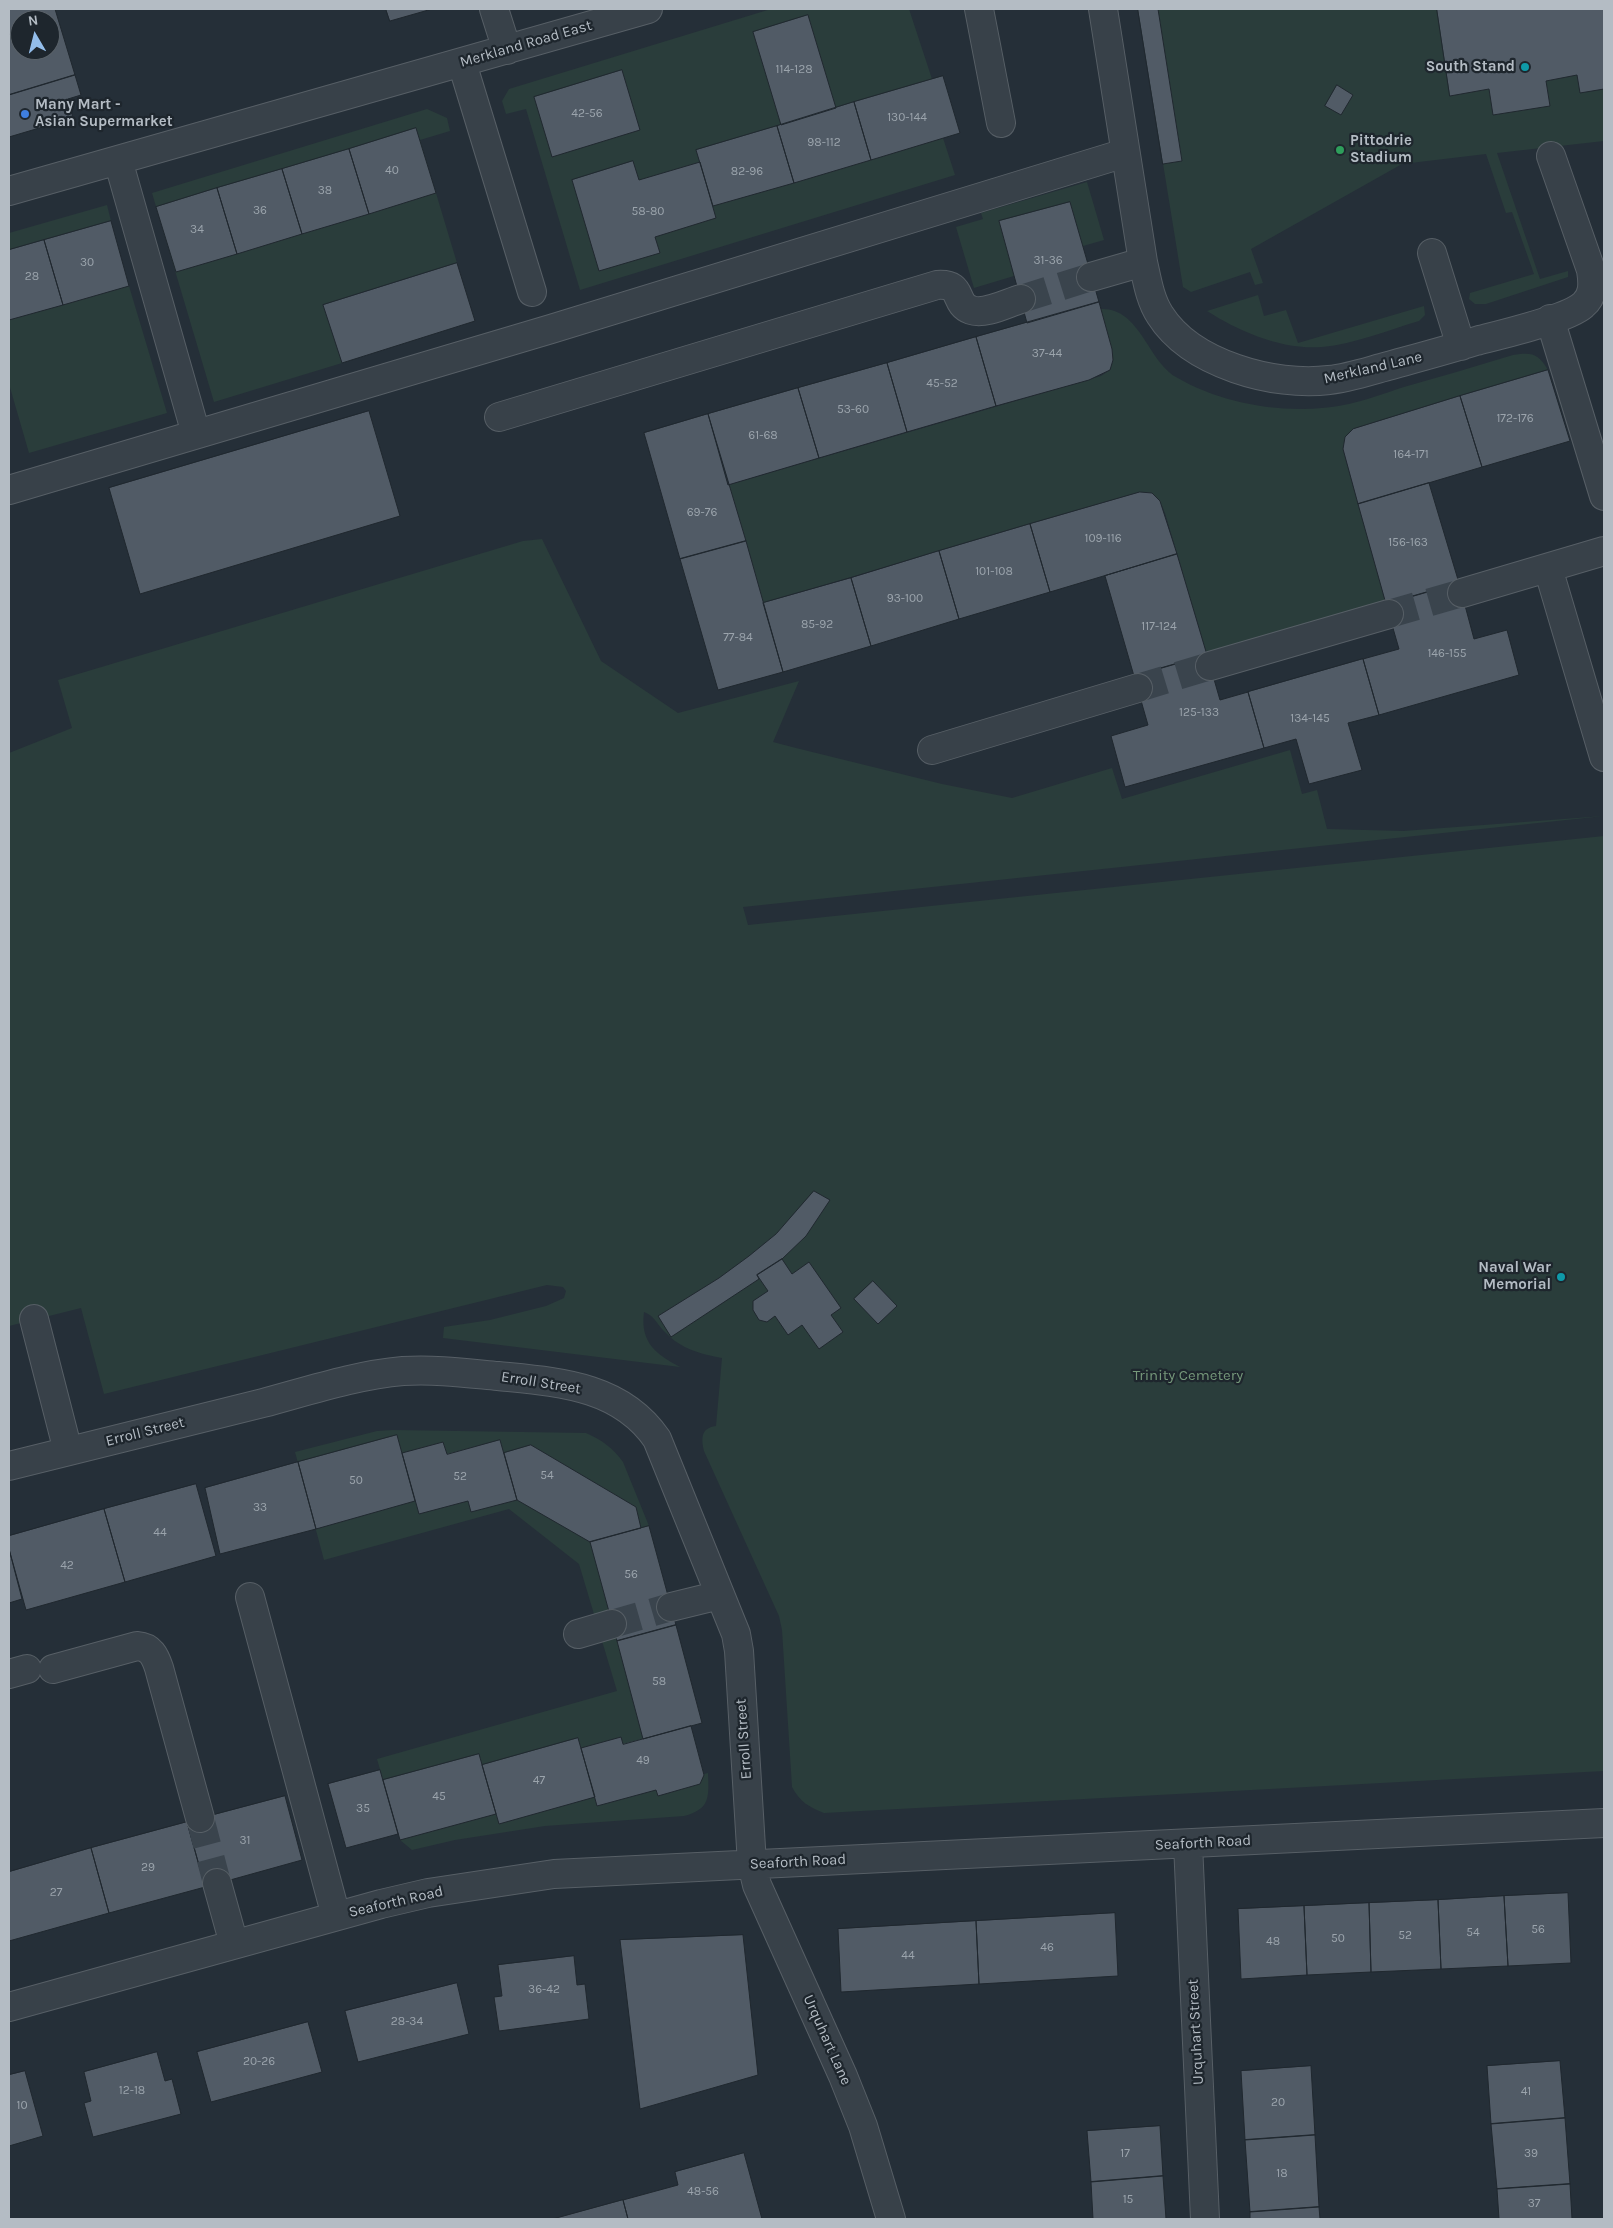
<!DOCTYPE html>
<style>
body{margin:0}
#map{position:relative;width:1613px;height:2228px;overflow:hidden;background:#252f38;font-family:Karla,sans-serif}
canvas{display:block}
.frame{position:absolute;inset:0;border:10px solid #b4bcc4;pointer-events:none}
.north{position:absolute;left:10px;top:10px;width:50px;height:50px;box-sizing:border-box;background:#1e262d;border:1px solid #5a6269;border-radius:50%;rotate:352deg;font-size:14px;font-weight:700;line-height:20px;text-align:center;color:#b4bcc4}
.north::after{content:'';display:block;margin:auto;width:18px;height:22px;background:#93bdea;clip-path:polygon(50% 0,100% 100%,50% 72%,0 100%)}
</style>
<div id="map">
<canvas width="1613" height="2228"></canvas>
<div class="frame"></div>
<div class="north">N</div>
</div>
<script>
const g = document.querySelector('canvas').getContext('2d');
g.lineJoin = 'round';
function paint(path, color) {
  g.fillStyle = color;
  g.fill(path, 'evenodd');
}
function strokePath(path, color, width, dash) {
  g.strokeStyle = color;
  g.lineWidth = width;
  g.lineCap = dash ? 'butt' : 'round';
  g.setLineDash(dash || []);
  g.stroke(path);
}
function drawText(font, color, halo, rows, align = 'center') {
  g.font = font + ' Karla,sans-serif';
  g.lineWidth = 4.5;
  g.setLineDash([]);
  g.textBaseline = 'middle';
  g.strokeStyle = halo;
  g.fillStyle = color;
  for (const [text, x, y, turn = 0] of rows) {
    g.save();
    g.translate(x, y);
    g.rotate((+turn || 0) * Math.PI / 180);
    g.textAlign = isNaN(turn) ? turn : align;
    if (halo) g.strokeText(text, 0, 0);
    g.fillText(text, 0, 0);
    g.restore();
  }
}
const green = new Path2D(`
 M771,9h138l23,70 11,-3 17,57 -17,5 12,37 -375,115 -54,-181 -20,5 -4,-13 7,-12z
 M1138,9h466v132l-107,12 43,126 28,-8v6l-82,27h-11l-6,-5 1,-6 64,-19 -22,-62 -6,1 -20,-59 -84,10 -151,85 12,34 -8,2 -5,-13 -59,20 -8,-5z
 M427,109l20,9 3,13 -30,9 37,123 -134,42 19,58 -128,39 -62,-209z
 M1087,182l17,58 -21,6 -69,30 -40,12 -18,-61 27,-8 -2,-6z
 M107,205l4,16 -102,29v-17z
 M129,286l38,127 -138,40 -20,-69v-64z
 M1258,295l6,21 22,-6 12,33 126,-37 1,9 -6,6c-31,9 -64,23 -97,26 -40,3 -82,-15 -115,-36z
 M1100,309c40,-2 47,51 76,68 49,29 117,39 173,27 18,-4 36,-11 55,-17 36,-10 72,-21 109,-32 19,-3 25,-2 35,15l-195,59 -10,20 3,12 40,143 -179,51 -42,-142c-5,-14 -10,-20 -25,-21l-377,111 -35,-118 373,-109 9,-6 3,-10z
 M542,539l59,122 77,52 121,-32 -26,61 23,6 146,36 70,14 100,-30 10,31 168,-49 12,44 15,-4 10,39 76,2 201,-15 -861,91 5,18 856,-89v935l-780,42c-15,-6 -24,-11 -32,-26l-10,-157 -3,-14 -75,-165c-3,-13 -3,-23 12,-25l6,-68c-21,-4 -41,-9 -56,-25 -9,-8 -11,-17 -22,-21 -4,31 12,42 36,55l-237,-29 1,-11 46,-7 56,-14 18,-8 2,-7 -3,-4 -16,-2 -443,109 -23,-86 -72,18v-573l63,-25 -14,-48 465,-139z
 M393,1430l193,3c16,7 27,15 37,29l26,64 53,197 -11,3 13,48 4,-1c1,25 2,36 -24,43l-139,10 -90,14 -43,10 -12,-10 -23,-81 240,-68 -38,-127 -70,-55 -185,51 -29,-108 82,-21z`);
const building = new Path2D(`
 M9,9h46l20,66 -66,20zM20,20h30v30h-30z
 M386,9h46l-42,12z
 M1138,9h20l24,152 -19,3z
 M1437,9h167v80l-24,4 -3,-18 -31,6 4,25 -57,9 -4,-26 -39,7z
 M808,15l28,93 -55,17 -28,-93z
 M622,70l18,60 -88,27 -18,-60z
 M75,75l6,20 -13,4 5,19 -64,19v-42z
 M943,76l17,57 -89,27 -17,-58z
 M1337,85l16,10 -12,20 -16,-9z
 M854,102l17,58 -77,23 -17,-57z
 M777,126l17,57 -81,23 -17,-56z
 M416,128l20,65 -67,21 -20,-65z
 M349,149l20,65 -67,20 -20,-65z
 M633,161l6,19 61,-18 16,56 -61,19 5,16 -61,18 -27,-91z
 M282,169l20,65 -65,20 -20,-66z
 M217,188l20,66 -61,18 -20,-65z
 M1070,202l29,100 -72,21 -28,-102z
 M111,221l18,65 -66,19 -19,-65z
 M44,240l19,65 -54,15v-70z
 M457,263l18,58 -133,42 -19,-58z
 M1099,302l13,47 1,11 -3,10 -21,10 -93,26 -20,-69z
 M976,337l20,69 -89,26 -20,-69z
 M887,363l20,69 -88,26 -21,-70z
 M1548,370l22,71 -88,26 -22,-71z
 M798,388l21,70 -91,27 -20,-71z
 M1460,396l22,71 -124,37 -15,-55 2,-12 8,-8z
 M369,411l31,105 -260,78 -31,-106z
 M708,414l38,127 -66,18 -36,-126z
 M1429,483l30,100 -73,21 -28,-100z
 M1140,492l12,1 8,8 17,53 -127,38 -20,-68z
 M1030,524l20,68 -91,27 -20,-68z
 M746,541l37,131 -65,18 -38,-131z
 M939,551l20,68 -88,27 -20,-68z
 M1177,554l30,101 -73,21 -29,-100z
 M851,578l20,68 -88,26 -20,-69z
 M1459,583l15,56 33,-9 12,45 -140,40 -16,-56 36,-10 -13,-45z
 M1207,655l13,45 28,-8 16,56 -139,39 -14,-51 37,-11 -14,-49z
 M1363,659l16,56 -31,8 14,47 -53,14 -13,-45 -32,9 -16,-56z
 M814,1191l16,9 -24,36 -24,23 -25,16 2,4 -88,58 -13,-21 61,-38 30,-22 27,-22z
 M782,1259l10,15 17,-12 32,46 -10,7 12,17 -24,17 -17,-24 -14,10 -13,-19 -8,6 -8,-2 -6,-10v-9l15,-10 -11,-16z
 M873,1281l24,25 -19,18 -24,-25z
 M397,1435l18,66 -99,28 -18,-67z
 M500,1440l17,60 -46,12 -3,-11 -49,13 -17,-61 41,-11 4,12z
 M531,1445l105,62 5,21 -51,14 -73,-42 -13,-47z
 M298,1462l18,67 -96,25 -15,-66z
 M196,1484l20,72 -91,26 -21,-73z
 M104,1509l21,73 -99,28 -17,-61v-13z
 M649,1526l27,99 -59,16 -27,-99z
 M9,1549l13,50 -13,4z
 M676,1625l26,98 -59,16 -26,-98z
 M691,1726l13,49 -4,9 -42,12 -2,-6 -59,16 -16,-58 40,-11 2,7z
 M578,1738l17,59 -96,27 -17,-59z
 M479,1754l17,60 -96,26 -17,-60z
 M380,1770l18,64 -52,14 -18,-64z
 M285,1796l17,64 -97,27 -18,-65z
 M187,1822l18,65 -96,26 -18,-65z
 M91,1848l18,65 -100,28v-69z
 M1568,1893l3,70 -63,3 -4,-70z
 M1504,1896l4,70 -67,3 -3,-69z
 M1438,1900l3,69 -70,3 -2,-69z
 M1369,1903l2,69 -64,3 -3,-69z
 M1304,1906l3,69 -66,4 -3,-70z
 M1115,1913l3,63 -139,8 -3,-63z
 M976,1921l3,63 -138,8 -3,-63z
 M743,1935l15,140 -118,34 -20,-169z
 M574,1956l3,29 8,-1 4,35 -90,12 -5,-34 8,-1 -4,-31z
 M457,1983l12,51 -111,28 -13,-51z
 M308,2022l14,50 -111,30 -14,-50z
 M157,2052l8,29 7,-2 9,35 -88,23 -9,-34 7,-2 -7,-29z
 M1560,2061l5,57 -74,6 -4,-58z
 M1311,2066l4,69 -70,5 -4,-69z
 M25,2071l18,65 -34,10v-71z
 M1565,2118l5,66 -73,5 -6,-65z
 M1160,2126l3,50 -72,6 -4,-51z
 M1315,2135l4,72 -69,5 -5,-72z
 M744,2153l18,66h-134l-5,-19 55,-15 -3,-13z
 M1163,2176l3,43h-73l-2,-37z
 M1570,2184l2,35h-73l-2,-30z
 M623,2200l5,19h-75z
 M1319,2207l1,12h-70v-7z`);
const minorTunnel = new Path2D(`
 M1021,299l70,-22
 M1389,614l73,-21
 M1138,688l72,-22
 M612,1624l59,-17
 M200,1818l17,65`);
const minor = new Path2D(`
 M494,9l13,41
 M979,9l22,114
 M1103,9l40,253c4,18 7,38 17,53 31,49 114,72 169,65 20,-2 40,-9 59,-14 29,-8 59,-16 88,-25 23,-6 92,-22 107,-36 11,-9 10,-22 8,-35l-40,-114
 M462,63l70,229
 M118,160l78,274
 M9,191l639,-182
 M1432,253l29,93
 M1091,277l52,-15
 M1550,319l54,177
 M499,417l438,-132c28,-2 15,18 34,25 14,5 36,-7 50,-11
 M9,490l542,-161 574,-176
 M1548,568l56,189
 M1462,593l142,-42
 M1210,666l179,-52
 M932,750l206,-62
 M34,1319l34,132
 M9,1466c84,-21 169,-42 254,-63 45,-12 93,-28 140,-32 32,-2 63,2 95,5 59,6 122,9 159,63l79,195 3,17 13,213 5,21 86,191 20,50 28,93
 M250,1597l86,319
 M671,1607l49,-12
 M578,1634l34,-10
 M53,1669l84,-23c14,1 18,10 22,22l41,150
 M9,1674l18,-5
 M1188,1844l17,375
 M217,1883l17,61
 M9,2007l372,-103 47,-11 126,-19 1050,-51`);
const markers = [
 [1525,67,5,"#0f9aa8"],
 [25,114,5,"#3f7fe0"],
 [1340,150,5,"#2e9e5b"],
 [1561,1277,5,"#0f9aa8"]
];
const numberNames = [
 ["114-128",794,70],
 ["42-56",587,114],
 ["130-144",907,118],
 ["98-112",824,143],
 ["40",392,171],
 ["82-96",747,172],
 ["38",325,191],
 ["36",260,211],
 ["58-80",648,212],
 ["34",197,230],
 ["31-36",1048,261],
 ["30",87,263],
 ["28",32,277],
 ["37-44",1047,354],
 ["45-52",942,384],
 ["53-60",853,410],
 ["172-176",1515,419],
 ["61-68",763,436],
 ["164-171",1411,455],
 ["69-76",702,513],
 ["109-116",1103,539],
 ["156-163",1408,543],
 ["101-108",994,572],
 ["93-100",905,599],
 ["85-92",817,625],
 ["117-124",1159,627],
 ["77-84",738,638],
 ["146-155",1447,654],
 ["125-133",1199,713],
 ["134-145",1310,719],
 ["54",547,1476],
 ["52",460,1477],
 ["50",356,1481],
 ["33",260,1508],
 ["44",160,1533],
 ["42",67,1566],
 ["56",631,1575],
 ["58",659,1682],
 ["49",643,1761],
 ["47",539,1781],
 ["45",439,1797],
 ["35",363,1809],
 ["31",245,1841],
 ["29",148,1868],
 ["27",56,1893],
 ["56",1538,1930],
 ["54",1473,1933],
 ["52",1405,1936],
 ["50",1338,1939],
 ["48",1273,1942],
 ["46",1047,1948],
 ["44",908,1956],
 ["36-42",544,1990],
 ["28-34",407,2022],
 ["20-26",259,2062],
 ["12-18",132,2091],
 ["41",1526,2092],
 ["20",1278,2103],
 ["10",22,2106],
 ["17",1125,2154],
 ["39",1531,2154],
 ["18",1282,2174],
 ["48-56",703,2192],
 ["15",1128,2200],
 ["37",1534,2204]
];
const streetNames = [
 ["Merkland Road East",526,44,-16],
 ["Merkland Lane",1373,368,-13],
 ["Erroll Street",541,1383,9],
 ["Erroll Street",145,1432,-14],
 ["Erroll Street",744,1739,-94],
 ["Seaforth Road",1203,1843,-3],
 ["Seaforth Road",798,1862,-3],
 ["Seaforth Road",396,1902,-13],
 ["Urquhart Street",1196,2032,-93],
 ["Urquhart Lane",827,2040,66]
];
const poiNames = [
 ["South Stand",1515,67],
 ["Many Mart -",35,105,"left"],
 ["Asian Supermarket",35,122,"left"],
 ["Pittodrie",1350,141,"left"],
 ["Stadium",1350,158,"left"],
 ["Naval War",1551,1268],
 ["Memorial",1551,1285]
];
const parkNames = [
 ["Trinity Cemetery",1188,1376]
];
paint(green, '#2a3d3b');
paint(building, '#515b66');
strokePath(building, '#20282f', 1);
strokePath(minorTunnel, '#3a444d', 28, [28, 14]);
strokePath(minor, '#575f66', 30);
strokePath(minor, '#384149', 28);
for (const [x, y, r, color] of markers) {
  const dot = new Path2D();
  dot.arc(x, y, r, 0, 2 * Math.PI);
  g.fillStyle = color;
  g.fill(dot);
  strokePath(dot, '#1e262d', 2);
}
drawText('12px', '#9ba4ac', null, numberNames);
drawText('15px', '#b4bcc4', '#1e262d', streetNames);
drawText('bold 15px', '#b4bcc4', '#1e262d', poiNames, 'right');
drawText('15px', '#75977a', '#1e262d', parkNames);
</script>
